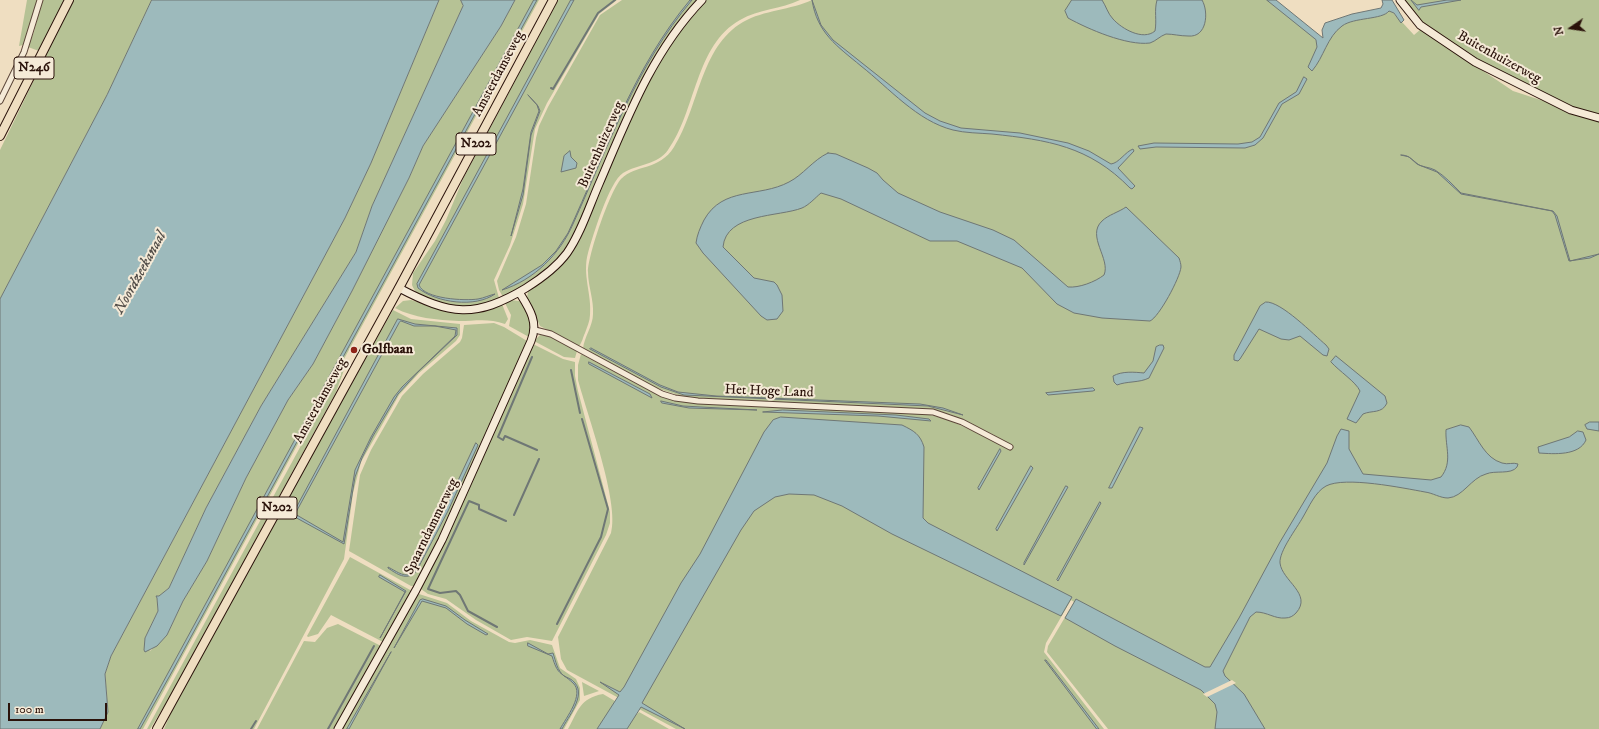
<!DOCTYPE html>
<style>
body{margin:0}
#map{position:relative;width:1599px;height:729px;overflow:hidden;background:#efdec1;font-family:"IM FELL DW Pica",serif}
canvas{display:block}
.north{position:absolute;left:1551px;top:8px;width:40px;height:40px;-webkit-text-stroke:3px #f5ead7;paint-order:stroke;rotate:257deg;font-size:11px;font-weight:700;line-height:16px;text-align:center;color:#2a120a}
.north::after{content:'';display:block;margin:auto;width:14px;height:18px;background:#2a120a;clip-path:polygon(50% 0,100% 100%,50% 72%,0 100%)}
.scale{position:absolute;left:8px;top:703px;width:99px;height:18px;box-sizing:border-box;border:2px solid #2a120a;border-top:0;padding-left:5px;font-size:12px;line-height:14px;white-space:nowrap;color:#2a120a;-webkit-text-stroke:3px #f5ead7;paint-order:stroke}
</style>
<div id="map">
<canvas width="1599" height="729"></canvas>
<div class="north">N</div>
<div class="scale">100 m</div>
</div>
<script>
const g = document.querySelector('canvas').getContext('2d');
g.lineJoin = 'round';
function paint(path, color) {
  g.fillStyle = color;
  g.fill(path, 'evenodd');
}
function strokePath(path, color, width, dash) {
  g.strokeStyle = color;
  g.lineWidth = width;
  g.lineCap = dash ? 'butt' : 'round';
  g.setLineDash(dash || []);
  g.stroke(path);
}
function drawText(font, color, halo, rows, align = 'center') {
  g.font = font + ' "IM FELL DW Pica",serif';
  g.lineWidth = 4;
  g.setLineDash([]);
  g.textBaseline = 'middle';
  g.strokeStyle = halo;
  g.fillStyle = color;
  for (const [text, x, y, turn = 0] of rows) {
    g.save();
    g.translate(x, y);
    g.rotate((+turn || 0) * Math.PI / 180);
    g.textAlign = isNaN(turn) ? turn : align;
    if (halo) g.strokeText(text, 0, 0);
    g.fillText(text, 0, 0);
    g.restore();
  }
}
const green = new Path2D(`
 M27,0h10l-6,25 -8,20 -4,1z
 M42,0h22l-25,51 -11,-4 6,-15z
 M73,0h79l-45,95 -107,204v-149z
 M439,0h22l2,6 -91,200 -16,46 -95,154 -55,102 -37,80 -12,10 1,13 -13,27 5,13 17,-16 16,-34 24,-40 39,-83 42,-78 25,-36 39,-73 57,-113 14,-32 78,-120 14,-26h24l-396,729h-43l8,-17 -3,-38 6,-18 234,-438 26,-55z
 M558,0h59l-18,14 -52,89 -12,26 -12,75 -13,41 -16,35 5,18c-22,12 -46,10 -68,1 -9,-3 -16,-5 -19,-14l1,-12 22,-32 11,-21 17,-41z
 M622,0h76l-27,34 -99,206c-21,30 -37,39 -69,57l-4,-7 -2,-9 19,-44 10,-33 10,-66 3,-12 9,-19 52,-92z
 M706,0h94c-19,9 -41,9 -60,20 -45,25 -44,92 -72,130 -11,15 -30,14 -45,23 -14,9 -30,63 -35,80 -6,22 4,41 2,62 0,6 -3,12 -5,18 -2,4 -3,10 -6,13l-39,-20 -13,-28 1,-7 28,-22 59,-113 25,-59 20,-36 20,-30z
 M812,0h459l52,42 13,-17 53,-17 25,27 7,-6 92,62 86,28v610h-491l-61,-77 1,-6 26,-44 -3,-2 -25,43 -2,9 60,77h-428l-109,-59 -6,-11 -3,-22 53,-104c9,-30 -24,-119 -33,-153v-15l3,-11 73,39 21,8 17,2 233,11c24,4 44,15 66,26l3,-5 -42,-20 -24,-6 -227,-10c-44,-4 -80,-30 -118,-50 1,-12 10,-23 10,-35 1,-14 -5,-28 -5,-42 0,-17 22,-81 33,-93 15,-15 38,-8 53,-32 25,-39 26,-100 69,-125 21,-12 48,-12 69,-22z
 M1403,0h196v115l-32,-9 -89,-46 -54,-36z
 M411,300c9,2 17,7 27,9 21,6 44,4 64,-5l6,15 -3,5c-16,-6 -30,-3 -46,-3 -22,-1 -45,-3 -64,-13l8,-7z
 M510,300l9,1c11,9 13,23 10,36l-20,-11 2,-11 -6,-12z
 M393,310l18,9 49,5v11l-4,6 -37,32 -20,22 -38,67 -8,31 -9,66 -90,170h-90l12,-28 100,-183 8,1 2,-2 -6,-6z
 M494,323l10,4 23,14 -65,149 -47,96h-4l-62,-35 11,-76 11,-25 31,-54 21,-22 37,-32 2,-4 2,-13z
 M540,335l10,1 27,15 -2,7 -11,-1 -30,-16z
 M533,344l30,15 12,3v14l3,15 32,121v11l-4,12 -54,106 -25,-4 -16,3 -35,-20 -30,-21 -18,-5 -7,-5z
 M348,359l-12,33 -166,305 -20,32h-3z
 M350,557l62,34 -29,51 -52,-27 -13,19 -10,3 -1,-1z
 M419,594l28,9 24,18 38,21 6,1 15,-3 22,5 8,23 16,11 4,9v12l-16,29h-223l76,-134z
 M338,624l43,22 -47,83h-77l47,-88 11,1 12,-14z
 M582,682l17,9 -15,5z
 M603,694l34,20 2,-2 30,17h-101c10,-18 12,-31 35,-35z`);
const water = new Path2D(`
 M152,0h287l-68,163 -26,55 -234,438 -6,18 3,38 -8,17h-100v-430l107,-204z
 M461,0h54l-14,26 -78,120 -14,32 -57,113 -39,73 -25,36 -42,78 -39,83 -24,40 -16,34 -10,11 -12,6 -1,-2 1,-12 13,-27 -1,-13 -1,-2h3l10,-8 37,-80 55,-102 95,-154 16,-46 91,-200z
 M534,0h3l-364,670 -33,59h-2z
 M571,0h3l-155,285c5,14 46,16 59,14 6,-1 12,-4 17,-5 -20,14 -58,9 -77,-6l-1,-4z
 M690,0h2c-56,66 -84,147 -119,224 -13,30 -39,56 -71,66l40,-25 14,-14 12,-18c37,-80 65,-165 122,-233z
 M812,0l9,25 12,15 92,73 15,8 21,7 59,5 48,10 21,8 22,13c8,-1 14,-12 22,-15l1,2 -16,17 17,18 -3,3 -2,-1c-41,-42 -82,-48 -138,-54 -13,-1 -27,-1 -39,-4 -36,-9 -64,-42 -92,-64 -24,-20 -44,-33 -49,-66z
 M1072,0h30c4,6 6,14 11,19 9,10 30,22 42,12 2,-11 -1,-20 2,-31h45c7,12 5,38 -14,36 -8,0 -15,-2 -22,-2 -6,2 -10,7 -16,9 -23,3 -62,-14 -82,-25l-3,-7z
 M1267,0h9l47,38 -1,-8 3,-7 27,-9 29,-6 2,-4 -1,-4h10l12,20 -3,3 -7,-10 -5,-2c-7,9 -35,6 -47,15 -15,11 -18,31 -30,45l-4,-4 9,-20 -1,-7z
 M1411,0l6,5 30,-5h14l-40,7 -2,3z
 M1304,77l3,2 -8,15 -17,10 -19,34 -8,7 -10,3 -89,-1 -16,2 -2,-3 16,-3 84,1 14,-2 8,-5 19,-34 17,-11z
 M528,95l10,11 2,5 -9,24 -8,60 -12,41 12,-47 8,-57 8,-21 -2,-6z
 M570,151l1,6 6,6 -1,5 -15,4 3,-16z
 M828,153l8,1 32,14 9,5 6,7 15,13 42,19 53,18 21,10 54,47c11,1 27,-5 36,-12 7,-16 -18,-39 -2,-54 6,-6 17,-9 24,-14l53,51c1,3 2,6 2,9 -1,11 -22,50 -31,54l-48,-3 -28,-5 -17,-9 -35,-36 -65,-27h-27l-89,-42 -20,-6c-6,5 -12,12 -19,15 -23,9 -76,5 -79,39l31,31 20,4 3,3 5,10 1,16 -6,8 -10,1 -6,-4 -58,-63 -7,-10c1,-8 4,-15 8,-23 19,-34 55,-22 85,-38 14,-7 24,-22 39,-29z
 M1401,155c8,0 10,4 16,9 5,3 12,3 18,6 10,6 18,15 26,23l92,18 4,5 13,45 29,-7 -9,4 -21,3 -14,-46 -3,-4 -91,-17 -24,-22 -18,-7 -10,-8z
 M1266,302c15,-1 48,33 60,43l3,4 -2,7 -4,-1 -23,-19 -11,4 -8,-1 -22,-10 -19,30 -2,2 -4,-1v-5l26,-49z
 M398,319l17,5 42,4v7l-39,37 -20,22 -25,42 -11,22 -7,19 -11,67 -51,-28v-2zM401,321l13,5h21l21,4 -1,6 -53,51 -8,10 -23,40 -16,33 -12,72 -48,-28 104,-191z
 M1160,345h3l1,3 -15,30c-10,5 -22,3 -32,7l-3,-3 -1,-6c9,-5 21,-4 31,-3l9,-12 3,-14z
 M591,348l69,37 18,7 38,4 204,8 23,4 20,7 -35,-9 -244,-11 -23,-8 -71,-38z
 M1336,356l49,40 2,7c-5,11 -15,7 -24,11l-7,9 -9,-4 13,-28c-4,-9 -21,-20 -29,-29z
 M589,362l61,32 2,4 -63,-34z
 M1093,388l2,2 -2,1 -45,4 -2,-2z
 M661,401l22,5 74,4 -68,-2 -27,-5z
 M783,410l113,5 33,4 2,2 -53,-5 -115,-4z
 M781,417l121,8c12,6 18,9 22,22l-1,71 5,5 144,74 -11,19 -169,-82 -50,-28 -28,-11 -25,-1 -14,3 -21,14 -13,19 -99,173 43,26 -44,-22 -14,22h-30l22,-34 -19,-13 20,10 4,-5 57,-104 19,-29 64,-122 9,-12z
 M1590,422h9v9l-12,-2 -2,-4z
 M1461,425l8,2c10,13 16,31 33,36 6,2 11,-1 16,1l-1,3c-6,8 -22,3 -31,7 -15,4 -23,23 -38,24 -8,0 -15,-5 -23,-6 -22,-4 -80,-16 -99,-6 -11,6 -17,21 -23,31 -6,11 -24,34 -23,46 2,18 33,31 16,50 -3,3 -6,5 -11,5 -10,1 -18,-6 -29,-6l-6,5 -27,54 2,5 19,18 21,35h-50l2,-17 -2,-8 -14,-14 -86,-44 -50,-28 11,-19 129,68h5l29,-49 41,-76 47,-79 10,-27 4,-7 8,2v18l14,25 68,6 10,-3c12,-15 4,-30 5,-47z
 M1140,427l3,1 -31,60h-3z
 M1578,431l5,1 3,8c-7,16 -32,14 -47,13l-1,-6 31,-10z
 M476,443l2,2 -30,66 -32,61c-10,9 -19,2 -28,-4v-1c10,5 17,12 27,5z
 M1000,449l1,2 -22,39 -1,-2z
 M1031,466l2,2 -36,63 -1,-2z
 M1066,486l2,1 -44,78v-2z
 M1100,502l1,1 -43,78 -1,-1z
 M380,575l26,16 -26,47 25,-46 -26,-15z
 M423,599l23,7 19,14 23,14 -2,1 -19,-11 -21,-16 -24,-7 -28,47 26,-48z
 M528,643l20,11 5,-1c3,9 4,17 11,23 4,2 8,3 11,7 11,13 -7,34 -13,46h-2c6,-11 25,-35 13,-46 -13,-12 -15,-7 -21,-27l-24,-10z
 M391,652l-42,77h-2z
 M1045,660h1l53,69h-2z`);
const pier = new Path2D(`
 M1232,680l4,3 -29,14 -4,-3z`);
const stream = new Path2D(`
 M551,88l2,1 45,-76 17,-13
 M532,357l-34,80 5,3 2,-4 32,14
 M571,370l9,43
 M514,515l25,-56
 M557,624l44,-87 7,-28 -26,-90
 M497,627l-29,-16 -8,-16 -4,-4 -16,2 -12,-4 41,-88 10,4v4l27,12
 M251,729l5,-8
 M328,729l46,-83`);
const street = new Path2D(`
 M0,101l24,-49 16,-52
 M535,330l16,4 111,60 13,4 23,3 235,11 29,10 48,25`);
const secondary = new Path2D(`
 M1400,0l20,25 55,37 96,48 28,8
 M399,288c51,27 76,31 127,0 16,-10 30,-20 41,-35 14,-20 22,-46 32,-69 28,-65 53,-132 103,-184
 M338,729l78,-139 26,-50 89,-199c8,-19 -2,-33 -12,-49`);
const primary = new Path2D(`
 M0,136l69,-136
 M157,729l242,-441 154,-288`);
const markers = [
 [354,350,4,"#8f2418"]
];
const shields = [
 [34,68,40],
 [476,144,40],
 [277,508,40]
];
const shieldNames = [
 ["N246",34,68],
 ["N202",476,144],
 ["N202",277,508]
];
const streetNames = [
 ["Buitenhuizerweg",1499,58,29],
 ["Amsterdamseweg",499,74,-62],
 ["Buitenhuizerweg",602,145,-66],
 ["Het Hoge Land",769,392,2],
 ["Amsterdamseweg",321,401,-61],
 ["Spaarndammerweg",432,527,-64]
];
const poiNames = [
 ["Golfbaan",362,350]
];
const waterNames = [
 ["Noordzeekanaal",141,273,-61]
];
paint(green, '#b6c295');
paint(water, '#9dbabc');
strokePath(water, '#6f7775', 1);
paint(pier, '#efdec1');
strokePath(stream, '#6f7775', 2);
strokePath(street, '#5b4538', 7);
strokePath(secondary, '#2a120a', 9);
strokePath(primary, '#2a120a', 10);
strokePath(street, '#f5ead7', 5);
strokePath(secondary, '#f5ead7', 7);
strokePath(primary, '#efdec1', 8);
for (const [x, y, r, color] of markers) {
  const dot = new Path2D();
  dot.arc(x, y, r, 0, 2 * Math.PI);
  g.fillStyle = color;
  g.fill(dot);
  strokePath(dot, '#f5ead7', 1.5);
}
for (const [x, y, w] of shields) {
  const box = new Path2D();
  box.roundRect(x - w / 2, y - 11, w, 22, 3);
  g.fillStyle = '#f5ead7';
  g.fill(box);
  strokePath(box, '#2a120a', 1);
}
drawText('bold 13px', '#2a120a', null, shieldNames);
drawText('14px', '#2a120a', '#f5ead7', streetNames);
drawText('bold 14px', '#2a120a', '#f5ead7', poiNames, 'left');
drawText('italic 15px', '#524d48', '#f5ead7', waterNames);
</script>
